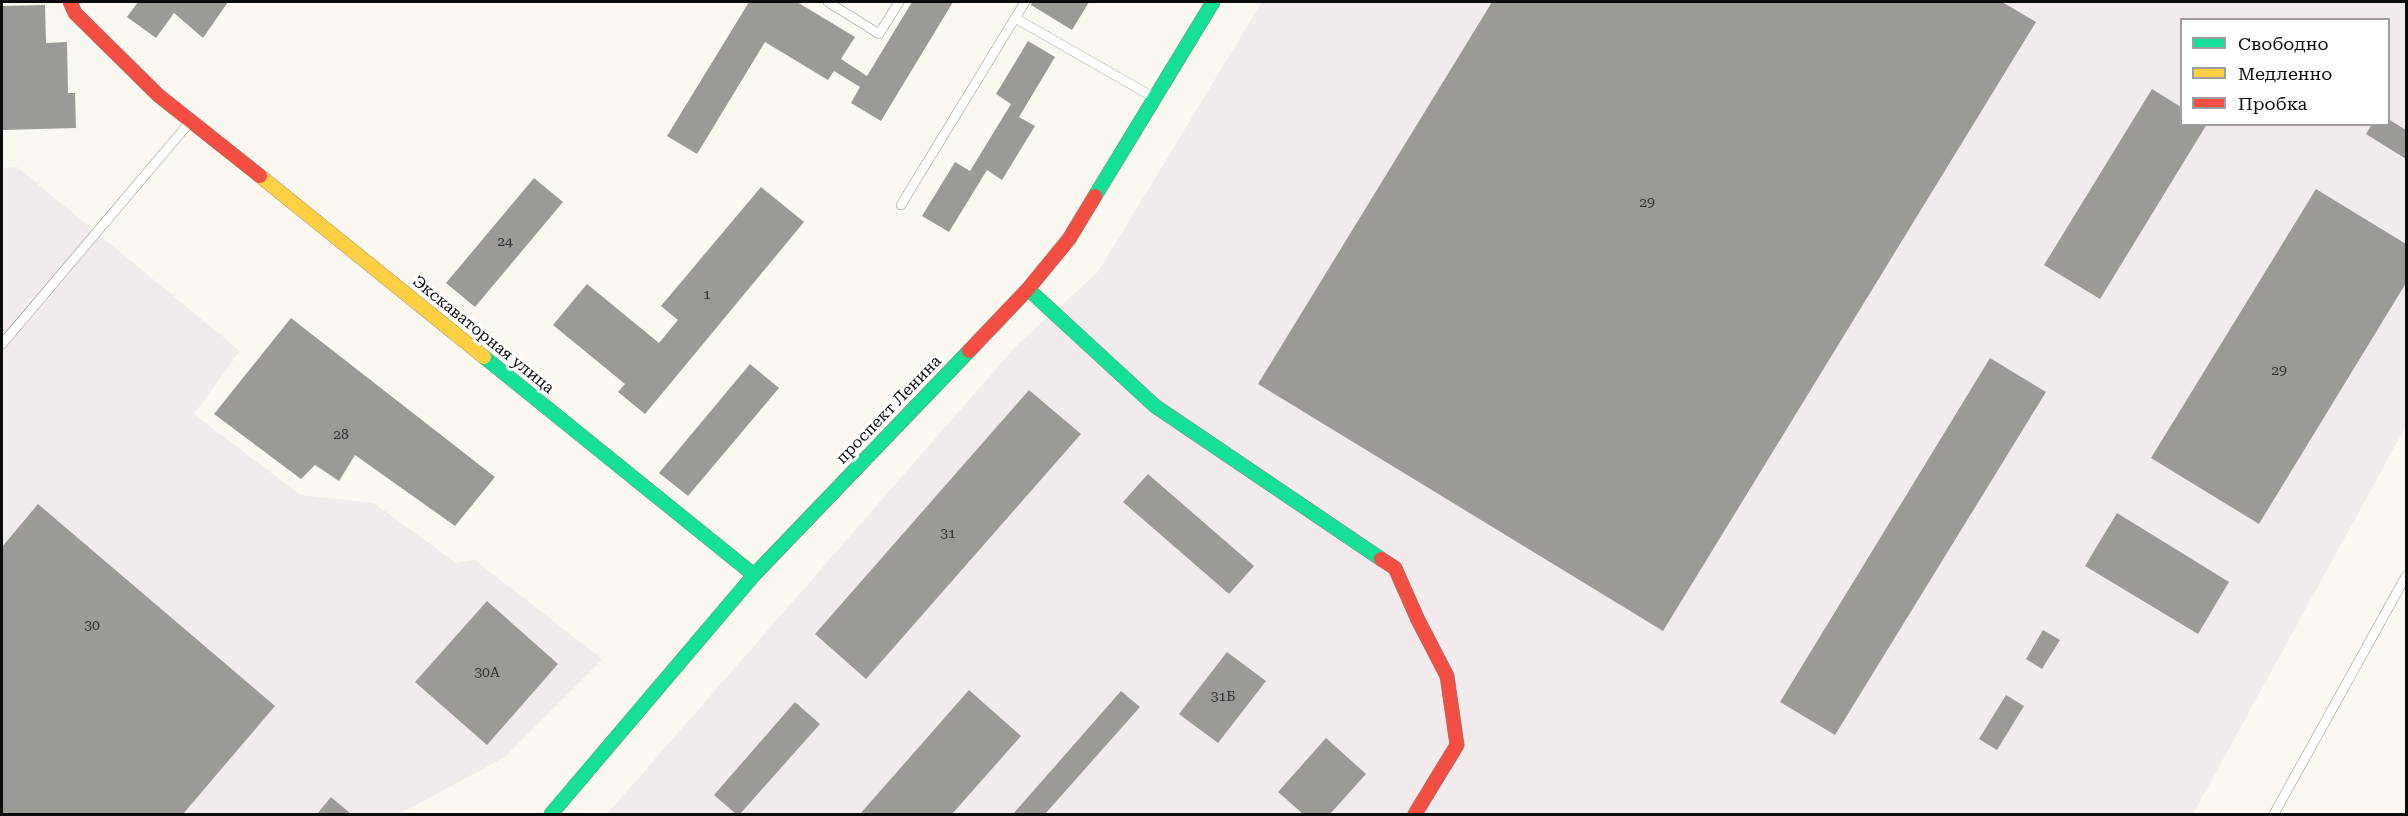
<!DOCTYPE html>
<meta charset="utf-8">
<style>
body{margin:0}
#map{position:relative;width:2408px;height:816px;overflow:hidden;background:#faf8f0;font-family:"Roboto Serif",serif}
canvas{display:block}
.frame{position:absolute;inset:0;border:3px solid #0c0c0c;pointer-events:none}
.legend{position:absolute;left:2180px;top:18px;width:210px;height:108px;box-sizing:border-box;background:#fff;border:2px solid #9e9e9e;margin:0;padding:8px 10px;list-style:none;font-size:18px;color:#0c0c0c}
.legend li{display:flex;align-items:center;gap:12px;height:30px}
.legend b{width:30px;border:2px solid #9e9e9e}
</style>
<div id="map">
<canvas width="2408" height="816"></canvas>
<div class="frame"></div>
<ul class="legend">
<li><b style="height:8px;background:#16e098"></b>Свободно</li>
<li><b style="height:8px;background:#ffcf43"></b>Медленно</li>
<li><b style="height:8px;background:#f24e42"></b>Пробка</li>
</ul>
</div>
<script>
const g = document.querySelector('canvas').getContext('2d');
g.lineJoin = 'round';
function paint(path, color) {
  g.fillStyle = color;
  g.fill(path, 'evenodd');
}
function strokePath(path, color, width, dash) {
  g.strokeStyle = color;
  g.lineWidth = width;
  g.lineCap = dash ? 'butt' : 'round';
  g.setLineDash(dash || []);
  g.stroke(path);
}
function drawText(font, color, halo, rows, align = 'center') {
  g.font = font + ' "Roboto Serif",serif';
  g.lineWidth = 6;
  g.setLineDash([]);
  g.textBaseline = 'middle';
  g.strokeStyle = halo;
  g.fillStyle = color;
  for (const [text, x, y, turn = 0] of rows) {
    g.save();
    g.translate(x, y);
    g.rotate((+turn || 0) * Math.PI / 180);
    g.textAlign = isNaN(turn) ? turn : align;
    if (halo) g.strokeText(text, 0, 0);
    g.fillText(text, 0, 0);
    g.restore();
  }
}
const industrial = new Path2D(`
 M1262,2h1144v424l-213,388h-1586l410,-469 81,-73zM2182,20h206v104h-206z
 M17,167l223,184 -46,63 106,81 74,8 82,60 19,-3 127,99 -97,98 -106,57h-397v-646z`);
const building = new Path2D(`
 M138,2h90l-25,36 -29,-25 -18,25 -29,-21z
 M749,2h48l58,35 -14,22 26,17 45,-74h41l-72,119 -30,-18 9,-16 -26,-16 -6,9 -63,-38 -68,112 -30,-18z
 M1032,2h57l-17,28 -41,-25z
 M1492,2h510l34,20 -373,609 -405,-247z
 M45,5l1,38 21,-1 1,51h7l1,35 -74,2v-124z
 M1028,41l27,16 -36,60 16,9 -33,54 -15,-10 -38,62 -27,-16 33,-54 15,9 41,-67 -15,-10z
 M2152,89l29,18v17h26l-107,175 -56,-34z
 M2388,119l18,11v29l-40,-25 6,-10h16z
 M534,178l29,24 -88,105 -29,-24z
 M761,187l43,35 -159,192 -27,-22 7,-8 -72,-59 34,-41 72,59 19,-23 -17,-14z
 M2316,189l90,55v39l-147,241 -108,-66z
 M291,318l204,159 -40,49 -100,-71 -16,26 -24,-16 -14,14 -87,-65z
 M1990,358l56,34 -211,343 -55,-33z
 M750,364l29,24 -91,108 -29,-23z
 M1029,390l52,44 -215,245 -51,-45z
 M1148,474l106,92 -25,28 -106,-92z
 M38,504l237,202 -92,108h-181v-267z
 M2117,513l112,69 -31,52 -113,-68z
 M487,601l71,63 -71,81 -72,-63z
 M2043,630l17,10 -18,29 -16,-10z
 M1227,652l39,29 -48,62 -39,-29z
 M969,690l52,46 -69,78h-92z
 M1121,691l19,16 -95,107h-32z
 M2006,695l18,11 -27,44 -18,-11z
 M795,702l25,22 -80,90h-4l-22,-19z
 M1326,738l40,36 -36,40h-27l-25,-22z
 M331,797l20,17h-34z`);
const lane = new Path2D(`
 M828,2l51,32 20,-32
 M1015,18l138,79
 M901,205l124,-203
 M2,344l188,-222
 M2274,814l132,-238`);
const fast = new Path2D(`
 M1095,196l118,-194
 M1028,289l127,117 226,153
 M484,357l270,218
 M551,814l203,-239 215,-224`);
const slow = new Path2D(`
 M260,176l224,181`);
const jam = new Path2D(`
 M70,2l5,11 83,82 102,81
 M969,351l59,-62 41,-50 26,-43
 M1381,559l14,9 23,52 29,56 10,69 -42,69`);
const numberNames = [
 ["29",1647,203],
 ["24",505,242],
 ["1",707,295],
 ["29",2279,371],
 ["28",341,435],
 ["31",948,534],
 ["30",92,626],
 ["30А",487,673],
 ["31Б",1223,697]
];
const streetNames = [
 ["Экскаваторная улица",483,335,39],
 ["проспект Ленина",889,410,-46]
];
paint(industrial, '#f1ebed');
paint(building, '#9c9a96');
strokePath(lane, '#93928f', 10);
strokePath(fast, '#8a8985', 15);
strokePath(slow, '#8a8985', 15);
strokePath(jam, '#8a8985', 15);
strokePath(lane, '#fefefd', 9);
strokePath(fast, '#16e098', 14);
strokePath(slow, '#ffcf43', 14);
strokePath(jam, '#f24e42', 14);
drawText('14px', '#30302e', null, numberNames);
drawText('16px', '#0c0c0c', '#fff', streetNames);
</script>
